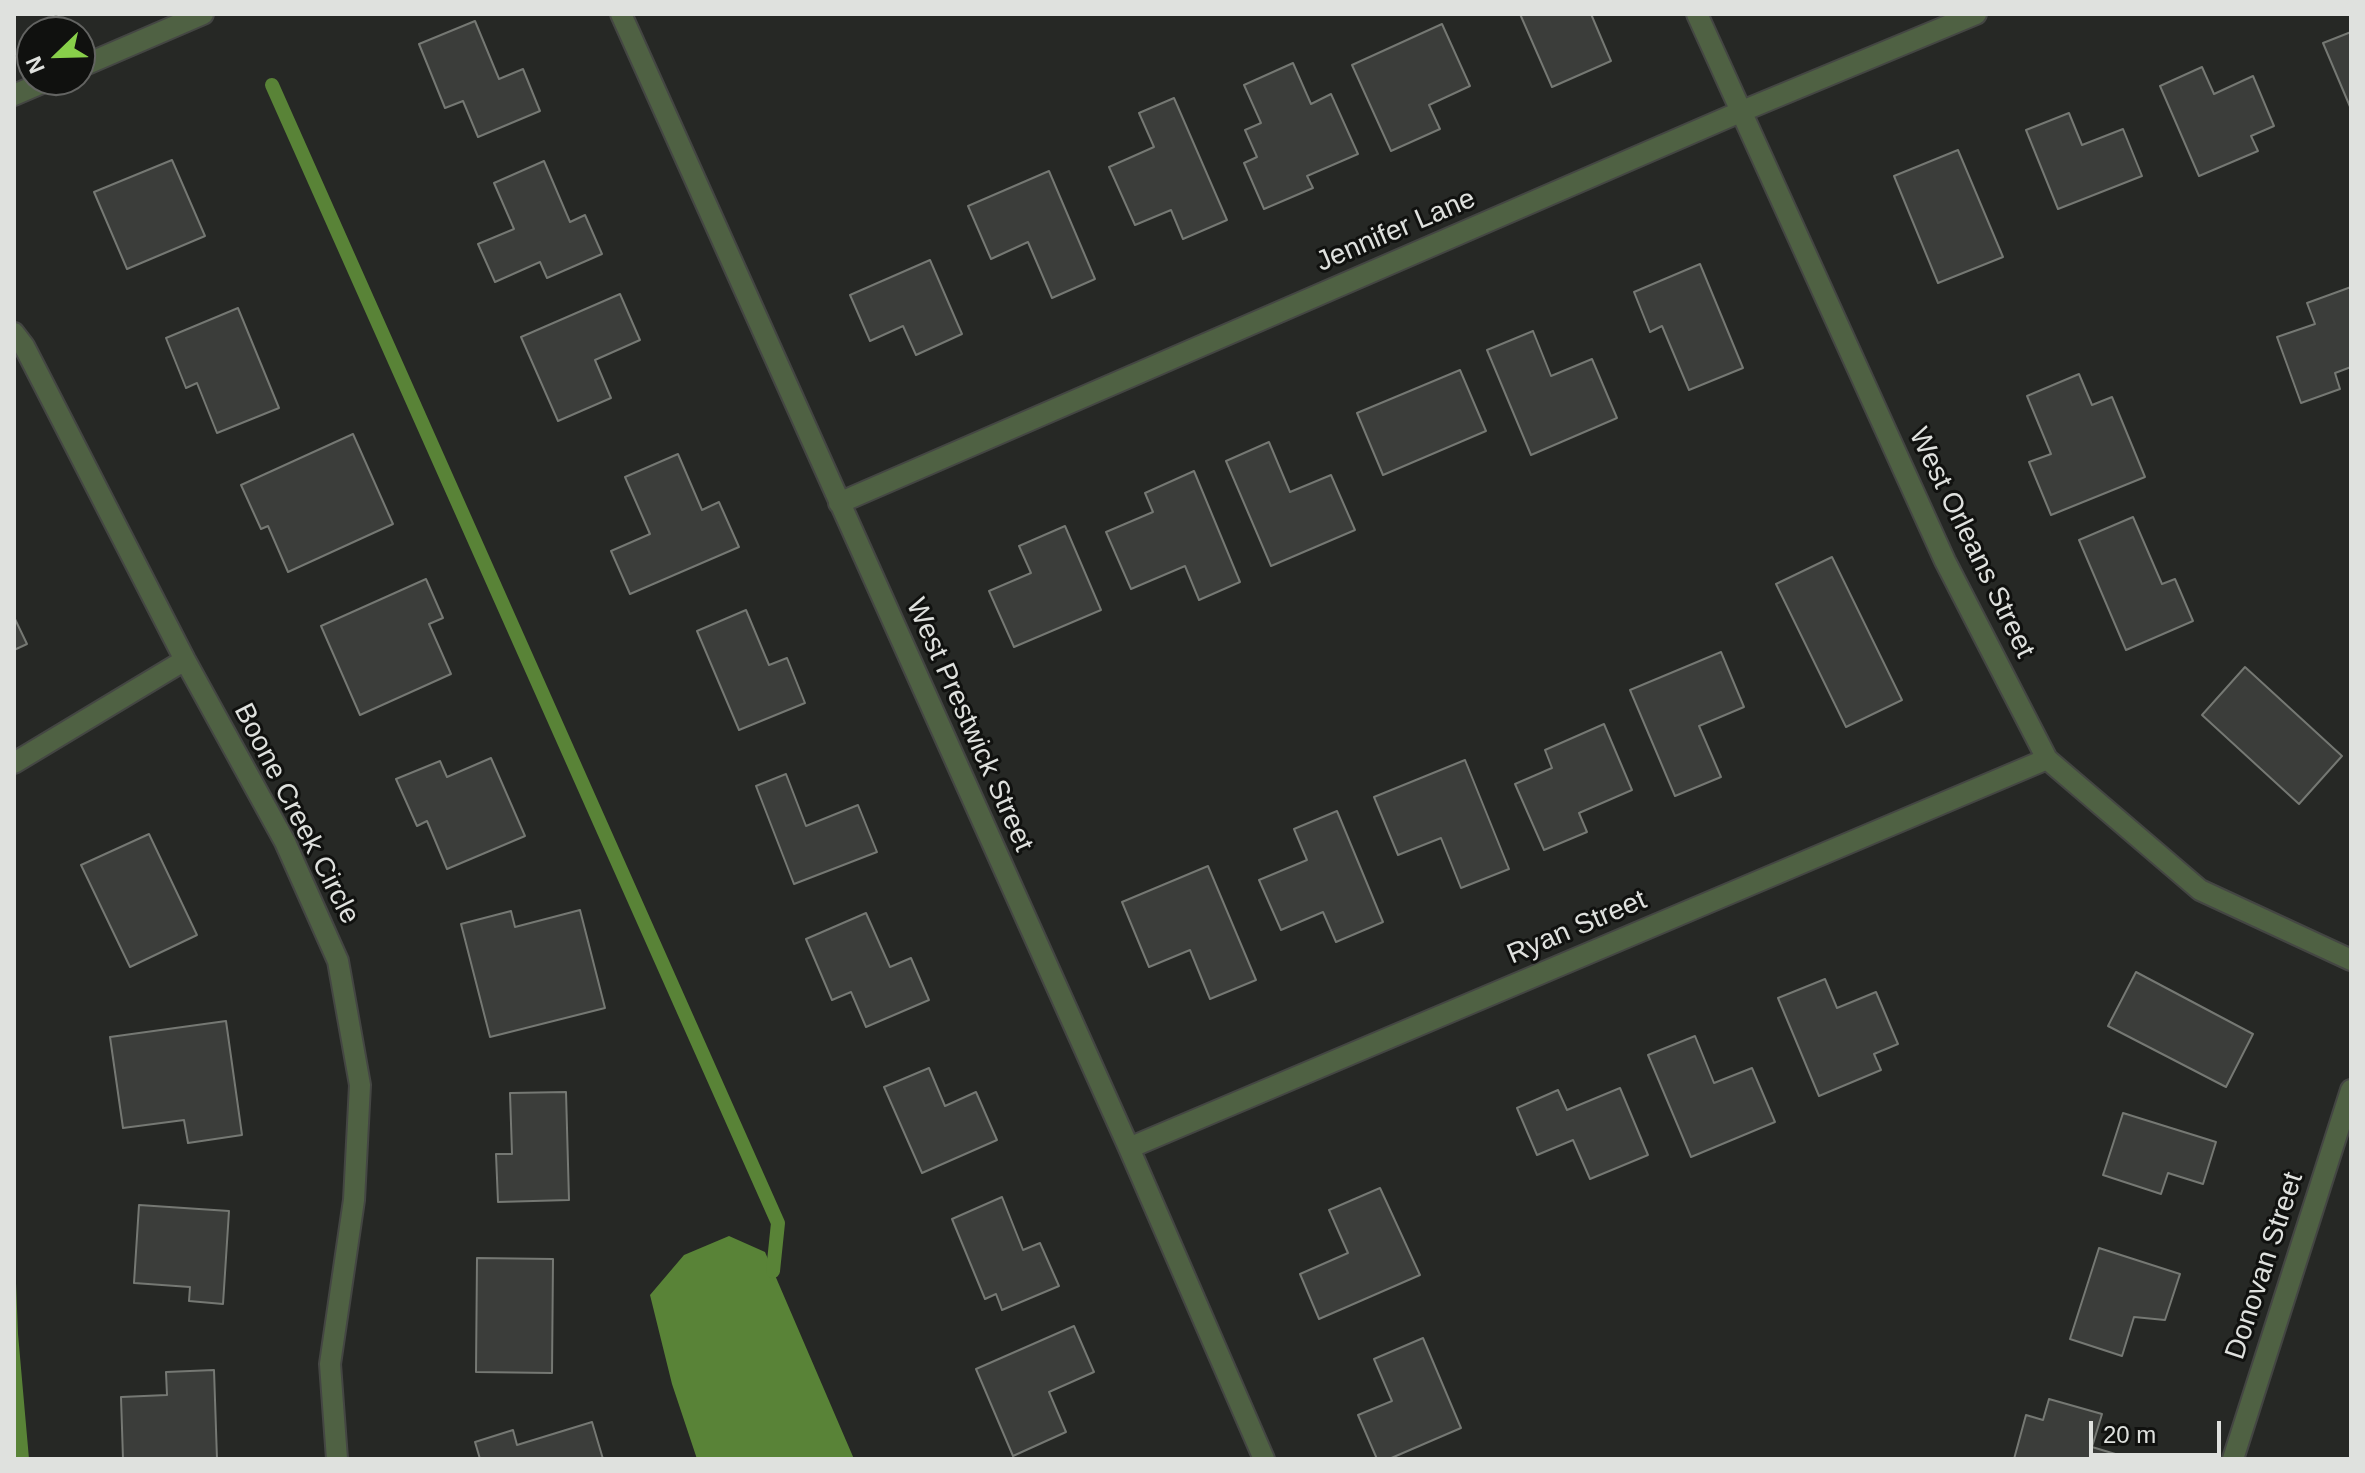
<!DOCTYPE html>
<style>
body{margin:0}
#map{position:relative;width:2365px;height:1473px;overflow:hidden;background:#262825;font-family:Arial,sans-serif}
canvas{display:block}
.frame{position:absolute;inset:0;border:16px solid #dfe1de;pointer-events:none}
.north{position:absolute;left:16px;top:16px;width:80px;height:80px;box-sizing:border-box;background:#10110f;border:2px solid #636462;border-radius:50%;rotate:247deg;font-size:22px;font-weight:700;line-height:32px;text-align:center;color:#dfe1de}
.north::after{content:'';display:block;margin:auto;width:28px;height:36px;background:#88cf4a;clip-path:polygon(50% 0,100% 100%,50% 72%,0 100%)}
.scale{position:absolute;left:2089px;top:1421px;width:132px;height:36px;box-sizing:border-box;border:4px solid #dfe1de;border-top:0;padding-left:10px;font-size:24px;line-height:28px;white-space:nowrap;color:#dfe1de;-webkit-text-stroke:6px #10110f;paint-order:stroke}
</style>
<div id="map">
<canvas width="2365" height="1473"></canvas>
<div class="frame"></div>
<div class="north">N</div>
<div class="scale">20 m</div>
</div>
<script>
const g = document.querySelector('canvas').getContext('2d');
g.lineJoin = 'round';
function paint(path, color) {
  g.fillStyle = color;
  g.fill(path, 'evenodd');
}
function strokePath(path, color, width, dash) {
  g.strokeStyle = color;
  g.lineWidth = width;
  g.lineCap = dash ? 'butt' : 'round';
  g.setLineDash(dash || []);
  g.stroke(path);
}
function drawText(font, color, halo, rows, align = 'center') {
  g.font = font + ' Arial,sans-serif';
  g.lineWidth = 6;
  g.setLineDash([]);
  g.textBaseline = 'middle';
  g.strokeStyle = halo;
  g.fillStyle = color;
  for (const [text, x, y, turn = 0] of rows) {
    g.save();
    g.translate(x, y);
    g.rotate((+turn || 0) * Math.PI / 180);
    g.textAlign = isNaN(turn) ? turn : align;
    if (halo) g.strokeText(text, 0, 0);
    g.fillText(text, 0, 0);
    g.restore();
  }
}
const water = new Path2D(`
 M14,1232l4,102 11,125h-15z
 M729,1236l36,16 89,207h-157l-25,-75 -22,-89 34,-40z`);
const stream = new Path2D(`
 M272,85l506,1138 -5,48`);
const building = new Path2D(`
 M1520,14h71l20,47 -59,26z
 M475,21l24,58 24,-10 17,42 -62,26 -15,-36 -18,7 -26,-64z
 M1442,24l28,62 -41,19 11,24 -49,22 -39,-86z
 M2351,32v77l-28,-66z
 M1293,63l18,41 20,-10 27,60 -51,22 6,12 -49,21 -20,-46 13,-6 -12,-27 16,-7 -17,-38z
 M2202,67l12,27 39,-18 21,50 -23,10 7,15 -59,25 -39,-90z
 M1174,98l53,122 -44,19 -12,-29 -36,15 -26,-58 45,-20 -15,-34z
 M2069,113l13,32 41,-16 19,47 -84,33 -32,-79z
 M1958,150l45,107 -65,26 -44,-107z
 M172,160l33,76 -78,33 -33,-77z
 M544,161l26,61 15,-7 17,39 -55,24 -7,-16 -45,20 -17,-38 36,-15 -20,-46z
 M1049,171l46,108 -43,19 -24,-56 -37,17 -23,-53z
 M930,260l32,74 -46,21 -13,-29 -33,15 -20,-46z
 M1700,264l43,104 -54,22 -27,-64 -12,6 -16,-40z
 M2351,287v80l-16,6 5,16 -39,14 -24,-66 38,-13 -8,-21z
 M620,294l20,46 -45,20 16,38 -53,23 -37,-84z
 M238,308l41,100 -62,25 -20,-50 -11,5 -20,-50z
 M1533,331l18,45 41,-17 25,59 -86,37 -44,-105z
 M1460,370l26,61 -103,44 -26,-62z
 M2079,374l13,31 20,-8 33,80 -94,38 -22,-53 22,-8 -24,-58z
 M353,434l40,90 -105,48 -20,-46 -7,3 -20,-44z
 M1269,442l21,50 41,-17 24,55 -84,36 -45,-105z
 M678,454l24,56 17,-8 20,45 -109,47 -19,-43 39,-17 -25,-57z
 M1194,471l46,111 -41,18 -14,-34 -54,23 -25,-57 47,-20 -8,-19z
 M2133,517l29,67 13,-5 18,42 -67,29 -47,-110z
 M1065,526l36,84 -87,37 -25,-56 42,-18 -12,-27z
 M1832,557l70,143 -56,27 -70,-143z
 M426,579l17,39 -14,6 22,50 -91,41 -39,-89z
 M746,610l23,55 18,-7 18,45 -66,27 -42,-99z
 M14,617l13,27 -13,6z
 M1721,652l23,55 -45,19 22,51 -46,19 -45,-106z
 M2245,667l97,89 -43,48 -97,-89z
 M1604,724l28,66 -53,23 8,19 -43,18 -29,-66 37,-16 -7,-18z
 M491,758l34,78 -78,33 -20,-48 -10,5 -21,-47 44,-18 7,16z
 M1465,760l44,109 -48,19 -20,-50 -43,17 -24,-58z
 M786,774l20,52 52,-21 19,47 -83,32 -38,-98z
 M1337,811l46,111 -47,20 -13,-30 -42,18 -22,-50 48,-20 -13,-31z
 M149,834l48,101 -67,32 -49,-102z
 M1208,866l48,114 -46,19 -20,-49 -41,17 -27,-65z
 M580,910l25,98 -115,29 -29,-113 50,-13 4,16z
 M866,913l24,54 21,-9 18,42 -63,27 -15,-35 -19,8 -26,-61z
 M2136,972l117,62 -27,53 -118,-61z
 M1825,979l12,29 39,-16 22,52 -24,10 7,16 -62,26 -41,-98z
 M226,1021l16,114 -54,8 -4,-23 -61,8 -13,-91z
 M1695,1036l19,47 38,-15 23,54 -84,35 -43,-102z
 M929,1068l16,38 31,-14 21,48 -75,33 -38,-86z
 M1620,1088l28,67 -58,24 -17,-39 -36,15 -20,-47 41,-18 9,20z
 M566,1092l3,108 -71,2 -2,-48h16l-2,-61z
 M2123,1113l93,29 -13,42 -35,-11 -7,21 -58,-19z
 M1380,1188l40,87 -101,44 -19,-45 48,-21 -19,-43z
 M1002,1197l21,53 17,-7 19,43 -57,24 -6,-16 -11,5 -33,-80z
 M139,1205l90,6 -6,93 -34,-3 1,-14 -56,-4z
 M2099,1248l81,26 -15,46 -31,-3 -12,39 -52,-17z
 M477,1258l76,1 -1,114 -76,-1z
 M1074,1326l20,46 -45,20 17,40 -53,24 -37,-87z
 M1423,1338l38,90 -72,31h-12l-19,-44 34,-14 -18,-42z
 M214,1370l3,89h-94l-2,-62 46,-2 -1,-23z
 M2049,1399l53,15 -10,33 40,12h-118l12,-44 17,5z
 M592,1422l11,37h-123l-5,-17 38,-12 4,15z`);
const minor = new Path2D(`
 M621,14l508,1134 135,311
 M1697,14l248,547 102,198 153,131 151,70
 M80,67l123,-53
 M14,95l35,-15
 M14,333l10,13 161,314 100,182 53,119 22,124 -6,115 -24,164 7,95
 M839,503l901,-391 236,-98
 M14,763l171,-103
 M1129,1148l918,-389
 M2233,1459l118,-369`);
const streetNames = [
 ["Jennifer Lane",1396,231,-23],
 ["West Orleans Street",1971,543,64],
 ["West Prestwick Street",969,725,66],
 ["Boone Creek Circle",296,814,63],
 ["Ryan Street",1577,928,-23],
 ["Donovan Street",2265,1266,-72]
];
paint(water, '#598337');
strokePath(stream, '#598337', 14);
paint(building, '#3b3d3a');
strokePath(building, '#757873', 2);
strokePath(minor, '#444643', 24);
strokePath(minor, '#4f6143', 20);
drawText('28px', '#dfe1de', '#10110f', streetNames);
</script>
